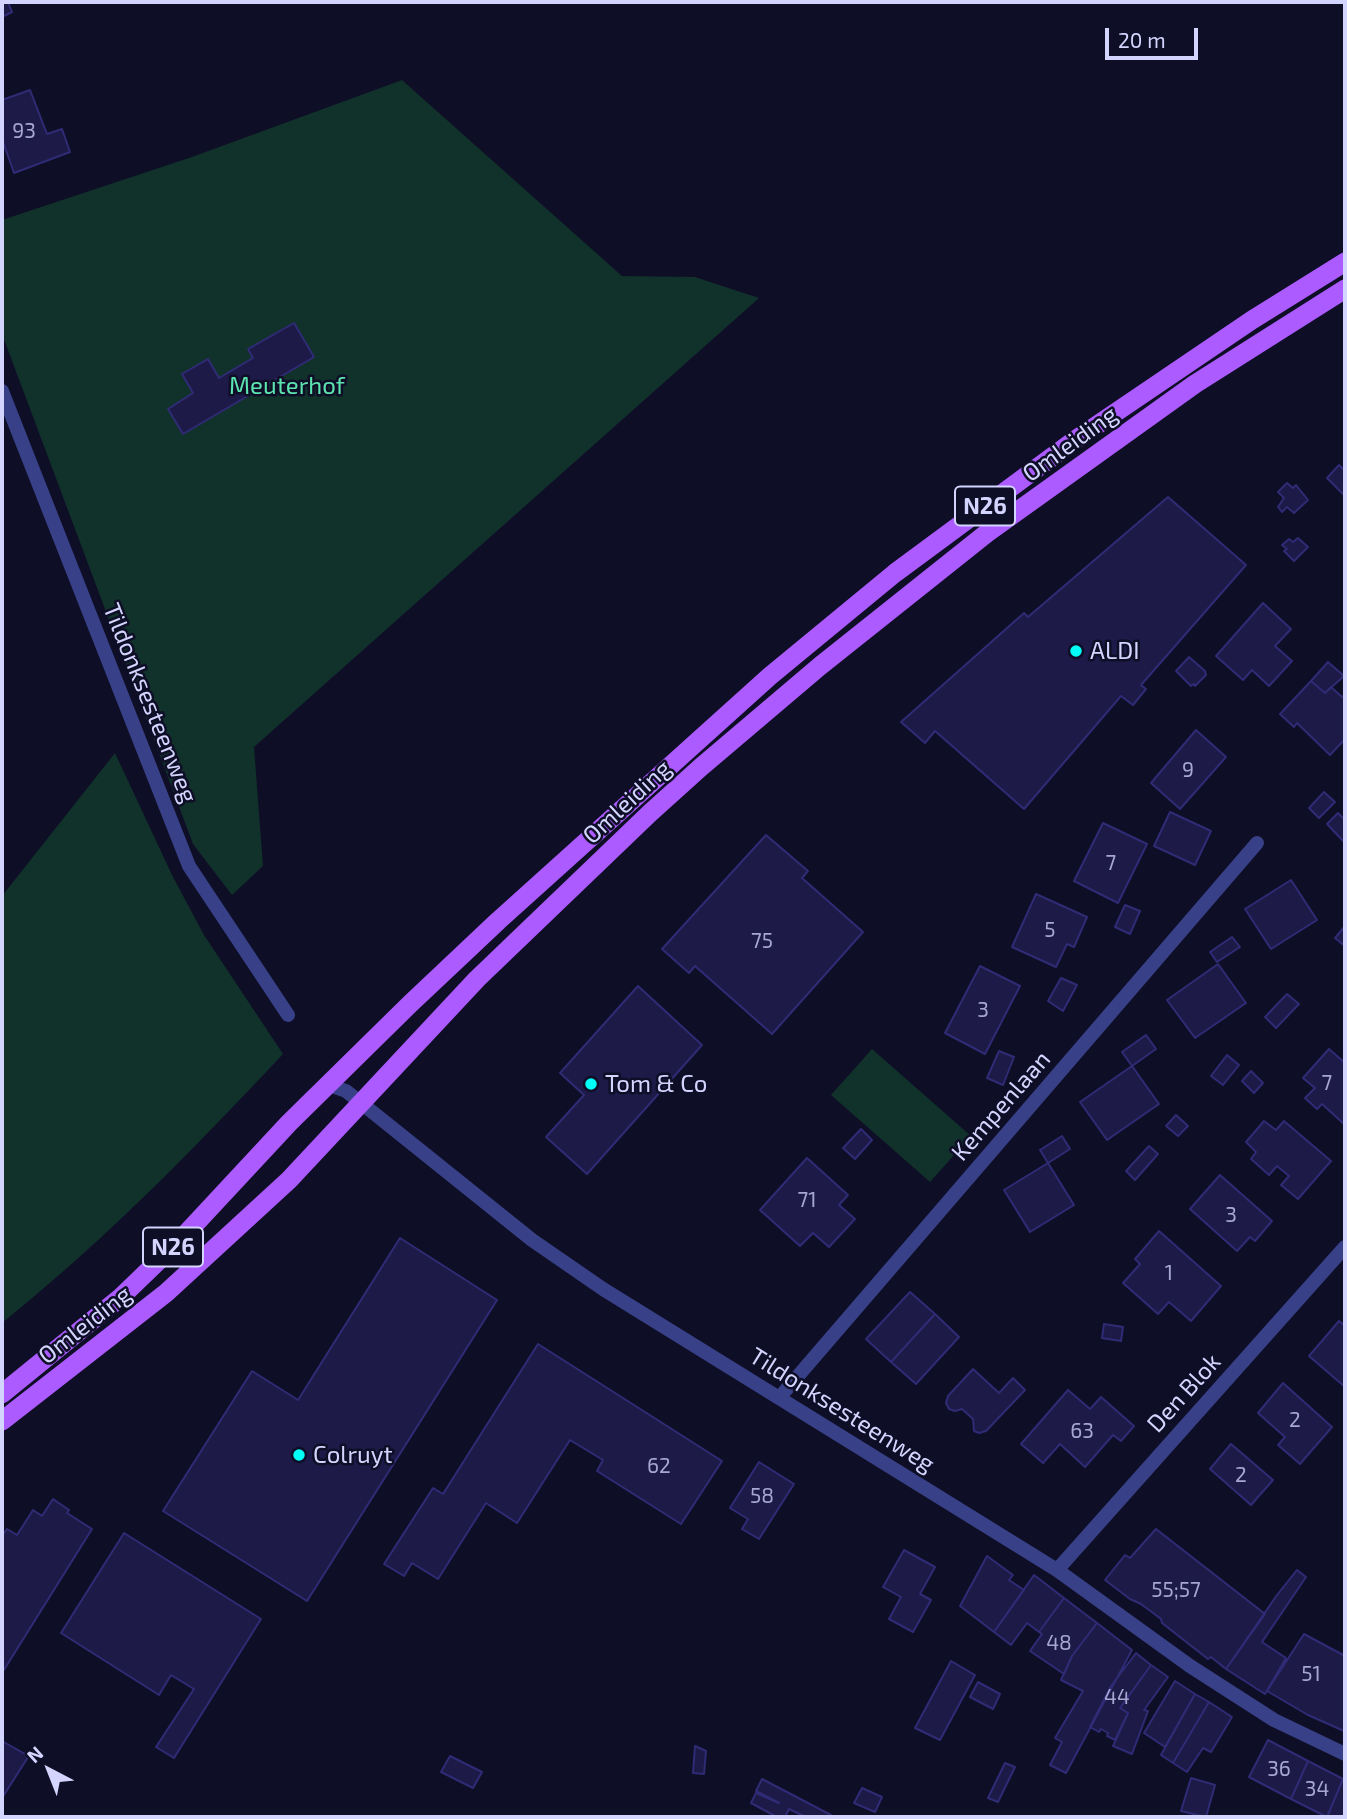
<!DOCTYPE html>
<style>
body{margin:0}
#map{position:relative;width:1347px;height:1819px;overflow:hidden;background:#0f0e27;font-family:"Exo 2",sans-serif}
canvas{display:block}
.frame{position:absolute;inset:0;border:4px solid #d4d5ff;pointer-events:none}
.north{position:absolute;left:14px;top:1735px;width:70px;height:70px;-webkit-text-stroke:5px #0f0e27;paint-order:stroke;rotate:318deg;font-size:19px;font-weight:700;line-height:28px;text-align:center;color:#d4d5ff}
.north::after{content:'';display:block;margin:auto;width:24px;height:32px;background:#d4d5ff;clip-path:polygon(50% 0,100% 100%,50% 72%,0 100%)}
.scale{position:absolute;left:1105px;top:28px;width:93px;height:32px;box-sizing:border-box;border:4px solid #d4d5ff;border-top:0;padding-left:9px;font-size:21px;line-height:24px;white-space:nowrap;color:#d4d5ff;-webkit-text-stroke:5px #0f0e27;paint-order:stroke}
</style>
<div id="map">
<canvas width="1347" height="1819"></canvas>
<div class="frame"></div>
<div class="north">N</div>
<div class="scale">20 m</div>
</div>
<script>
const g = document.querySelector('canvas').getContext('2d');
g.lineJoin = 'round';
function paint(path, color) {
  g.fillStyle = color;
  g.fill(path, 'evenodd');
}
function strokePath(path, color, width, dash) {
  g.strokeStyle = color;
  g.lineWidth = width;
  g.lineCap = dash ? 'butt' : 'round';
  g.setLineDash(dash || []);
  g.stroke(path);
}
function drawText(font, color, halo, rows, align = 'center') {
  g.font = font + ' "Exo 2",sans-serif';
  g.lineWidth = 5;
  g.setLineDash([]);
  g.textBaseline = 'middle';
  g.strokeStyle = halo;
  g.fillStyle = color;
  for (const [text, x, y, turn = 0] of rows) {
    g.save();
    g.translate(x, y);
    g.rotate((+turn || 0) * Math.PI / 180);
    g.textAlign = isNaN(turn) ? turn : align;
    if (halo) g.strokeText(text, 0, 0);
    g.fillText(text, 0, 0);
    g.restore();
  }
}
const green = new Path2D(`
 M402,80l220,196 73,1 64,21 -505,449 9,119 -31,29 -39,-51 -191,-510v-114l190,-63z
 M115,753l57,122 32,60 79,119c-89,95 -179,187 -281,269v-427z
 M872,1049l99,87 -41,46 -99,-87z`);
const building = new Path2D(`
 M2,2h6l4,10 -10,5z
 M30,90l17,44 15,-5 8,23 -56,21 -12,-34v-39z
 M294,323l20,34 -131,77 -15,-25 25,-16 -11,-19 26,-15 11,19 34,-20 -5,-9z
 M1339,465l6,6v25l-18,-18z
 M1287,483l6,5 3,-3 12,15 -14,13 -7,-6 -5,5 -4,-5 6,-9 -6,-6z
 M1168,497l78,68 -105,120 5,4 -13,16 -12,-9 -97,113 -89,-78 -10,12 -24,-21 123,-109 4,4z
 M1298,538l10,9 -14,14 -10,-10 3,-2 -5,-4 7,-6 4,3z
 M1263,603l28,26 -16,17 17,15 -23,25 -17,-16 -9,10 -27,-24z
 M1189,657l16,14 1,4 -11,11 -1,-2 -3,2 -15,-15z
 M1328,662l16,14 -19,17 -14,-12z
 M1311,681l14,12 6,-6 11,10 3,-2v44l-15,16 -33,-32 -3,4 -14,-13z
 M1196,730l30,27 -46,52 -29,-26z
 M1324,792l11,10 -16,16 -10,-10z
 M1170,812l41,19 -16,34 -41,-19z
 M1338,813l7,7v23l-18,-19z
 M1103,823l44,21 -29,59 -44,-22z
 M766,835l42,36 -6,7 61,54 -91,102 -77,-68 -6,7 -27,-24z
 M1291,880l26,40 -46,29 -26,-40z
 M1036,894l51,23 -13,30 -7,-3 -11,23 -44,-20z
 M1125,905l15,6 -10,23 -15,-7z
 M1345,926v20l-10,-8z
 M1232,937l8,10 -23,15 -7,-10z
 M1218,964l28,39 -51,35 -28,-38z
 M980,966l40,20 -35,68 -40,-21z
 M1061,978l16,7 -14,26 -15,-10z
 M638,986l64,59 -115,129 -41,-37 38,-42 -24,-22z
 M1287,994l12,10 -23,24 -11,-11z
 M1146,1035l10,14 -24,17 -10,-14z
 M1329,1049l16,14v62l-23,-21 -5,5 -12,-11 10,-10 -12,-10z
 M999,1051l15,6 -11,28 -16,-7z
 M1227,1055l12,10 -16,20 -12,-9z
 M1132,1066l27,38 -52,36 -27,-38z
 M1251,1071l12,12 -9,10 -12,-12z
 M1176,1115l12,11 -10,10 -12,-10z
 M1264,1121l12,9 8,-9 47,40 -33,38 -17,-14 8,-9 -12,-10 -8,9 -18,-16 5,-7 -10,-10z
 M861,1129l11,11 -17,19 -12,-11z
 M1062,1136l8,13 -22,14 -8,-13z
 M1149,1146l9,8 -23,26 -9,-9z
 M807,1158l41,37 -9,10 16,14 -26,28 -16,-14 -13,13 -40,-36z
 M1048,1163l26,42 -44,27 -26,-42z
 M1220,1175l52,46 -17,20 -5,-4 -13,14 -47,-42z
 M1159,1231l62,55 -30,35 -22,-19 -11,12 -35,-31 17,-19 -5,-5z
 M400,1238l97,62 -190,301 -144,-90 89,-140 46,29z
 M910,1292l25,22 -44,48 -25,-23z
 M935,1314l24,23 -43,47 -25,-22z
 M1339,1321l6,5v61l-36,-31z
 M1104,1324l19,3 -2,14 -19,-3z
 M538,1344l184,117 -41,63 -84,-53 6,-11 -33,-20 -53,83 -31,-20 -48,76 -26,-16 -8,13 -20,-12 49,-76 10,6z
 M973,1369l26,24 14,-15 12,12 -39,41 -7,2 -5,-2 -1,-12 -11,-10 -7,2 -6,-2 -3,-6 2,-7z
 M1283,1383l49,44 -32,37 -22,-19 7,-8 -27,-24z
 M1068,1390l22,19 11,-12 33,29 -13,15 -8,-6 -28,32 -25,-23 -17,19 -22,-19z
 M1231,1444l42,36 -22,25 -41,-36z
 M759,1462l35,22 -35,55 -17,-10 6,-10 -18,-11z
 M53,1499l16,11 -2,3 25,16 -90,144v-137l5,-7 10,6 16,-25 9,6z
 M1156,1529l109,85 -39,55 -15,-12 -3,2 -46,-36 -1,-4 -20,-15 -11,-5 -25,-19 20,-25 5,3z
 M124,1533l137,86 -87,139 -18,-11 38,-58 -23,-14 -12,20 -98,-62z
 M904,1550l31,17 -15,27 11,6 -18,32 -24,-13 12,-22 -18,-10z
 M987,1556l26,19 -4,5 15,10 -30,42 -34,-26z
 M1297,1570l9,7 -44,65 24,16 -21,36 -39,-25 51,-74z
 M1034,1575l30,23 -25,34 -12,-9 -16,22 -17,-13z
 M1064,1598l33,25 -25,33 -8,18 -34,-23 12,-17 -3,-2z
 M1097,1623l35,27 -66,123 -16,-8 12,-23 -7,-4 28,-47 -22,-11 11,-24z
 M1304,1634l41,22 -1,75 -36,-16 -41,-24z
 M1136,1653l15,12 -31,43 8,5 -13,27 -8,-4 1,-3 -7,-4 -2,3 -9,-5 21,-41z
 M951,1661l24,14 -35,65 -25,-12z
 M1151,1665l17,12 -24,33 4,1 -16,43 -19,-8 15,-33 -8,-5z
 M1175,1681l20,13 -30,53 -21,-14z
 M978,1682l22,12 -7,15 -23,-12z
 M1195,1694l14,8 -36,61 -12,-8z
 M1209,1702l23,15 -21,35 -8,-4 -16,24 -14,-9z
 M1268,1740l40,21 -17,38 -42,-22z
 M2,1741l23,13 1,-2 4,2 -28,44z
 M695,1746l11,5 -2,23 -11,-1z
 M450,1756l32,16 -9,16 -32,-16z
 M1308,1761l35,18 -16,38 -36,-18z
 M1005,1763l10,4 -17,35 -10,-4z
 M1191,1778l24,7 -9,32 -25,-6z
 M762,1779l69,36 -1,2h-24l-17,-8 -4,8h-8l-26,-14 5,-10 23,10 -23,-12z
 M1343,1779l2,1v37h-18z
 M862,1788l20,9 -7,15 -21,-9z`);
const minor = new Path2D(`
 M2,391l187,475 99,149
 M329,1085l17,6 14,11 172,138 71,49 454,281 133,96 84,54 71,34
 M779,1398l478,-555
 M1057,1570l288,-323`);
const primary = new Path2D(`
 M2,1394l119,-97 61,-59 107,-115 121,-119 88,-83 272,-245 125,-103 180,-133 177,-120 93,-58
 M2,1421l164,-128 123,-113 188,-201 173,-166 51,-46 119,-101 167,-133 208,-149 150,-95`);
const markers = [
 [1076,651,7,"#00fff5"],
 [591,1084,7,"#00fff5"],
 [299,1455,7,"#00fff5"]
];
const numberNames = [
 ["93",24,131],
 ["9",1188,770],
 ["7",1111,863],
 ["5",1050,930],
 ["75",762,941],
 ["3",983,1010],
 ["7",1327,1083],
 ["71",807,1200],
 ["3",1231,1215],
 ["1",1169,1273],
 ["2",1295,1420],
 ["63",1082,1431],
 ["62",659,1466],
 ["2",1241,1475],
 ["58",762,1496],
 ["55;57",1176,1590],
 ["48",1059,1643],
 ["51",1311,1674],
 ["44",1117,1697],
 ["36",1279,1769],
 ["34",1317,1789]
];
const shields = [
 [985,506,60],
 [173,1247,60]
];
const shieldNames = [
 ["N26",985,506],
 ["N26",173,1247]
];
const parkNames = [
 ["Meuterhof",287,386]
];
const streetNames = [
 ["Omleiding",1070,444,-36],
 ["Tildonksesteenweg",150,703,68],
 ["Omleiding",627,802,-43],
 ["Kempenlaan",1001,1106,-49],
 ["Omleiding",85,1325,-38],
 ["Den Blok",1184,1393,-48],
 ["Tildonksesteenweg",842,1410,32]
];
const poiNames = [
 ["ALDI",1090,651],
 ["Tom & Co",605,1084],
 ["Colruyt",313,1455]
];
paint(green, '#11312b');
paint(building, '#1d1a48');
strokePath(building, '#2f2b75', 2);
strokePath(minor, '#384087', 14);
strokePath(primary, '#ab5bff', 19);
for (const [x, y, r, color] of markers) {
  const dot = new Path2D();
  dot.arc(x, y, r, 0, 2 * Math.PI);
  g.fillStyle = color;
  g.fill(dot);
  strokePath(dot, '#0f0e27', 2.5);
}
drawText('21px', '#a6a6d1', null, numberNames);
for (const [x, y, w] of shields) {
  const box = new Path2D();
  box.roundRect(x - w / 2, y - 19.5, w, 39, 5);
  g.fillStyle = '#0f0e27';
  g.fill(box);
  strokePath(box, '#d4d5ff', 2);
}
drawText('bold 23px', '#d4d5ff', null, shieldNames);
drawText('24px', '#5be4af', '#0f0e27', parkNames);
drawText('24px', '#d4d5ff', '#0f0e27', streetNames);
drawText('24px', '#d4d5ff', '#0f0e27', poiNames, 'left');
</script>
